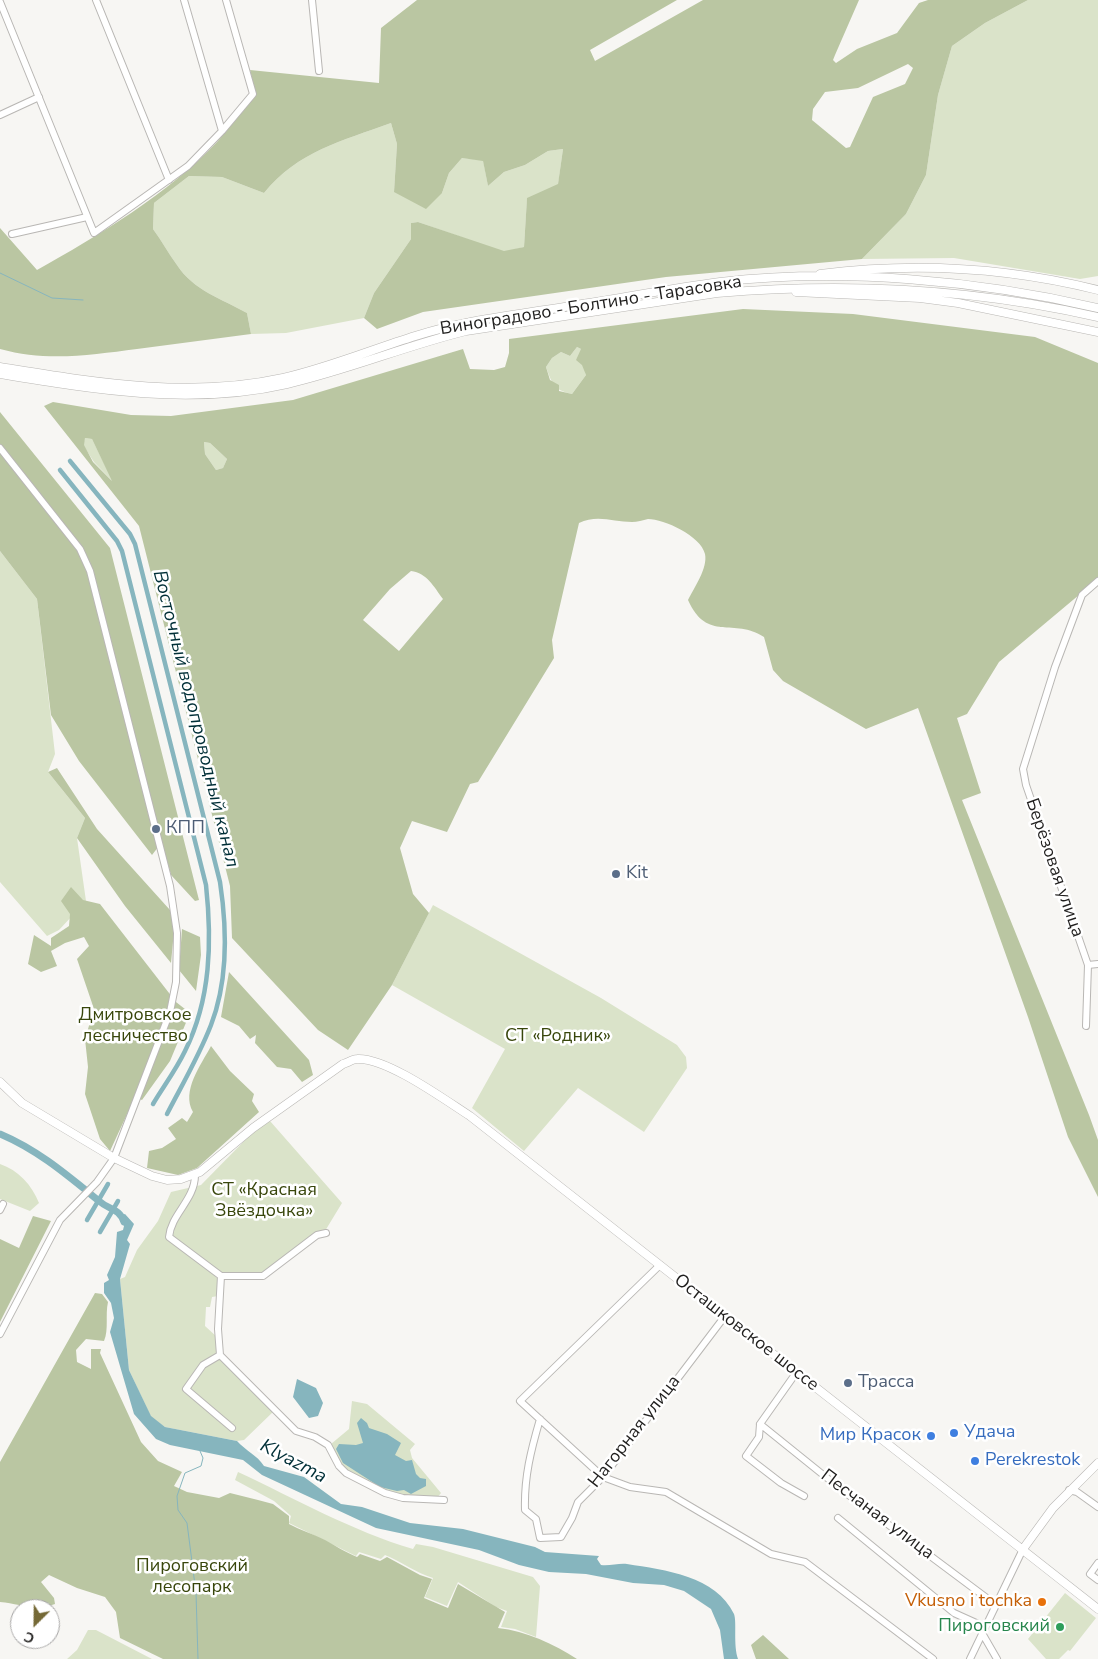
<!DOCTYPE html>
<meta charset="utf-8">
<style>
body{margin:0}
#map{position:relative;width:1098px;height:1659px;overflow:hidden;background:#f7f6f3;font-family:"Nunito Sans",sans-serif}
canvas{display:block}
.north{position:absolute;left:10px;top:1599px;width:50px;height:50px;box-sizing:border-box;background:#fff;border:1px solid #a6a5a5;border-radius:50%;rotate:203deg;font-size:14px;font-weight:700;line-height:20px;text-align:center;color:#201f1e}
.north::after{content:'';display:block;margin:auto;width:18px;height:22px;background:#756936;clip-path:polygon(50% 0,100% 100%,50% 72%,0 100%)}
</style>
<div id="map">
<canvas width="1098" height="1659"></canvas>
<div class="north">С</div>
</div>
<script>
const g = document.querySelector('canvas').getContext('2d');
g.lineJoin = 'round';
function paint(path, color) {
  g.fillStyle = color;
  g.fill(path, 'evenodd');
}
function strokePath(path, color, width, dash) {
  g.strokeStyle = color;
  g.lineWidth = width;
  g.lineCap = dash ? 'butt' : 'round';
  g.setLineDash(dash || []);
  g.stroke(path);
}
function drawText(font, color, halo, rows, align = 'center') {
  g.font = font + ' "Nunito Sans",sans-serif';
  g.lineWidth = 5;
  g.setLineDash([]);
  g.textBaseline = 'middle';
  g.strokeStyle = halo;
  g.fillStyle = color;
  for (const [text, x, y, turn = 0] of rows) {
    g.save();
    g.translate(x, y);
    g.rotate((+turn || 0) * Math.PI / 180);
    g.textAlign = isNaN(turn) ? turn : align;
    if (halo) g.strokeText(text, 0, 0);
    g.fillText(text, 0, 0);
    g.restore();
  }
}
const green = new Path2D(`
 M1028,0h70v276l-18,3 -126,-21 -92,1 44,-45 20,-39 12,-80 14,-49 33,-23z
 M391,123l6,21 -3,48 48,1 7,-20 13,-15 21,2 5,26 16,-14 21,-7 23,-14 15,-2 -5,36 -31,14 -3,48 -20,5 -86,-30 -7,1v16l-37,54 -10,25 -78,15 -35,1 -4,-21c-25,-14 -54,-23 -70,-48 -9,-12 -15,-24 -24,-36l1,-26 35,-27 33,1 42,16c34,-42 78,-52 127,-70z
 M577,347l4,2 5,26 -14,19c-18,-4 -20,-10 -26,-27l6,-9 9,-6 9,4z
 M85,438l7,1 22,44 -20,-21 -11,-17z
 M204,442l6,1 17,16 -4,9 -7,2 -11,-16z
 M0,551l37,48 18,155 -7,18 37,46 -8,20 9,63 -27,29 -12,6 -47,-54z
 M433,905l168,93 76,47 9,12 1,11 -43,64 -66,-44 -54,63 -52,-43 33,-59 -113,-64z
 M270,1121l72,82 -17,28 -11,2 -53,42 -36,-1 -10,-4 -3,3 5,5 1,18 -6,1 -2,10h-4l-1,19 12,11v19l57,55 -30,29 -7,1 -72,-14 -14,-10 -22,-47 -9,-91 5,-2 12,-27 21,-29 13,-29 30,-7 52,-53z
 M0,1164c18,6 32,21 39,39l-9,8 -30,-12z
 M352,1401l15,3 48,40 -5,6 2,8 29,35 -4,5h-25l-27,-6 -39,-21 -10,-12 -5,-15 18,-15z
 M238,1472c58,27 114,59 175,77l3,-5 17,3 100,30 7,9 -4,51 -21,-8 -14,-2 6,-16 -11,-4 -38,-25 -11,24 -22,-9 8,-19c-17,-5 -31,-16 -48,-23l-4,4 -22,-7 -3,4 -67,-33 2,-7 -17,-15 -39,-21z
 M1065,1593l31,25 -26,33 -2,-1 -9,9h-13l-18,-20z
 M88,1630h8l56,29h-85l10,-9z`);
const forest = new Path2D(`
 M417,0h260l-87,50 5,11 108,-61h156l-24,55 -2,5 3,3 21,-14 40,-16 22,-30 9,-3h100l-43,23 -33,23 -14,49 -12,80 -20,39 -44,45 -196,18 -243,35 -46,17 -13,-11 10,-25 37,-54v-16l7,-1 86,29 20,-4 3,-49 31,-14 5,-35 -15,2 -23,14 -21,7 -16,14 -5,-25 -21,-3 -13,15 -7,20 -16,16 -32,-17 3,-48 -6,-21c-49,18 -93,28 -127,70l-42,-16 -33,-1 -35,27 -1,26c9,12 15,24 24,36 16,25 45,34 70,48l4,21c-38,5 -76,10 -114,15 -47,6 -90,13 -137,0v-121l37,42c61,-34 132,-77 180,-128 13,-15 26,-31 39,-47l-6,-25 129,13 2,-55zM908,64l5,4 -8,16 -32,13 -23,50 -4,1 -34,-28 1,-11 12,-17 33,-4z
 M743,309l110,5 182,23 63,26v216l-99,83 -32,52 -10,4 24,75 -19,7 127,315 9,25v57l-30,-60 -40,-120 -110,-309 -52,21 -83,-48 -10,-11 -9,-33c-30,-20 -57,6 -76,-37 6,-12 20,-32 17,-46 -4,-18 -41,-35 -57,-35 -5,1 -11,3 -16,3 -18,0 -35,-8 -53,1l-27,117 2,18 -76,124 -8,2 -23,48 -35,-11 -12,27 13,46 16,19 -37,72 -44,65 -30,-20 -86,-92 -2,-52 -91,-360 -95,-120 9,-4 78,13 40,1 122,-16 170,-51 7,20 24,1 11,-3 4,-14v-14zM577,347l4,2 -5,11 6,5 4,10 -14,19 -13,-3v-6l-9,-5 -4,-13 6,-9 9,-6 9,4zM85,438l7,1 20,42 -19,-19 -9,-17zM204,442l6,1 17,16 -4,9 -7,2 -11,-16zM411,571c16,2 23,16 32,28l-44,52 -36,-31 27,-31z
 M0,412l110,136 89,352 -4,1 -24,-26 -9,-33 -10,13 -73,-94 -28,-46 -14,-116 -37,-48z
 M57,768l40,61 73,81 4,21 -3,32 -46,-57 -48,-68 8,-20 -37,-46z
 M71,887l12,13 17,4 76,98 14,11 -20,48 -28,39 -7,-3 -25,54 -10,-12 -15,-45 3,-27 -3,-28 9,-30 -17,-50 12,-13 -5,-9 -19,6 -14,8 6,15 -16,6 -13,-8 6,-29 17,11v-8l18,-12 1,-12 -9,-13z
 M182,929l18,8 1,18 -5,36 -17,-21z
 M229,972l80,88 4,15 -11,7 -11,-13 -14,-2 -22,-24 1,-8 -6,4 -11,-13 -18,-9z
 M211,1046l19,25 24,23 -2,7 7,11 -62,56 -19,7 -31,-7 2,-17 13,-3 14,-9 -8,-11 14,-10 5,4 6,-10c-12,-21 8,-47 18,-66z
 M33,1216l18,5 -51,101v-83l19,9z
 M95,1293l7,1 6,8c-3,13 1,27 -4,39l-18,-2 -10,11 1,12 14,7v-20h10l-1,4 41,89 17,19 24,11 -8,14 13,6 32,6 11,-5 28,7 15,4 16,12v8c11,6 24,10 36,16 11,6 20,12 32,17l3,-3 20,7 7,-4 33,18 12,4 -8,19 24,10 10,-24 47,28 -7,16c28,3 56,16 79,31h-414l-43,-21 -4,-26 -11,-15 -28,-9 -28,-13 -8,7 13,16 1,6c-20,7 -35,0 -55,-2v-140z
 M763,1635l26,24h-33l-5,-14z`);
const water = new Path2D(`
 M125,1214l9,10 -7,16 3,4 -10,35 9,91 22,46 14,11 72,14c9,10 20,14 27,25l40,11 37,27 21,3 48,16 53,6 72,18 10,5 54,4 -2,3 4,6c9,1 18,-2 26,-1 38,6 89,12 107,50 3,8 -1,31 4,45h-14l-4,-29 -9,-21 -27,-18 -20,-6 -31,-2 -47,-9 -37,-2 -30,-7 -40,-15 -103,-22 -114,-53 -19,-15 -73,-15 -14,-6 -22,-25 -24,-82 4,-14 -3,-15 -7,-10v-10l5,-3 -2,-5 8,-18 2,-25 6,-2 1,-4 -5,-10z
 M297,1379l19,9 7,15 -5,13 -9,2 -16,-21z
 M361,1418l6,5 2,5 18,6 14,9 -6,12 11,6 6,-1 4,14 4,4 6,1v7l-15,8 -7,-4 -7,1 -17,-4 -37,-24 -7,-14 3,-5 17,1 7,-2 -6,-20z`);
const stream = new Path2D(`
 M0,273l52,25 31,2
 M198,1659l-2,-66 -9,-70 -9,-13 -1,-14 8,-23 16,-7 2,-8 -3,-7`);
const canal = new Path2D(`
 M70,461l60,73 5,10 85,338c7,46 8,99 -9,143 -12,31 -29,60 -44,89
 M60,470l57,71 5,10 84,334c6,56 5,114 -21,166 -9,19 -22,36 -32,53
 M87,1220l21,-36
 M100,1232l18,-31`);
const river = new Path2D(`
 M0,1134c38,16 67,41 99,67 10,9 20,7 25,21`);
const minor = new Path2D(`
 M96,0l73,180
 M184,0l38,131
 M312,0l7,71
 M0,2l94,231 94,-67 34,-35 31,-37 -27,-94
 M0,115l39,-18
 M12,234l75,-17
 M0,448l80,101 10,22 80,315 7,47 -1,49 -6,30 -56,146 -17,24 -37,38 -60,114
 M1088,965l10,-1
 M1086,1026l2,-61 -62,-180 -3,-16 32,-102 27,-72 16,-14
 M195,1175c0,25 -24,39 -26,62l52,39h42l54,-41 9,-2
 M0,1210l3,-6
 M660,1265l-140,136 83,76 27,10 36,5 105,62 34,8 128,97
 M221,1276l-3,53 2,26 -17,10 -17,24 46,39
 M220,1355l76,76 19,6 13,8 11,21 7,7 39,20 18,5 41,2
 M796,1373l-36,51 -1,13 -13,19 35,27 23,13
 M540,1419c-9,31 -16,58 -15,91l11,9 4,19 21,-1 11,-19 6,-16 25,-25 122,-161
 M760,1424l82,66 154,115
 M1069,1490l8,2 21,15
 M838,1518l116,95 31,14
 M1098,1563l-8,11 8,6
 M982,1633l15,26
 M970,1659l53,-110`);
const major = new Path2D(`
 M820,274c94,-12 186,-7 278,16
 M796,292l124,6 38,5 140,29
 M0,367c94,15 188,32 283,11 62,-14 120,-43 183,-55 38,-8 77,-12 116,-19 46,-7 92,-16 138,-22 122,-14 258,-2 378,26
 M0,374c95,16 192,32 287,10 61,-14 118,-38 179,-53l251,-38c128,-11 255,-5 381,24
 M0,1082l22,21 92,55 38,18 15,4 14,-1 19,-7 53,-44 90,-64c4,-1 10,-5 14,-5 29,-2 88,41 113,57l628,493
 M1023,1549l30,-41 45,-45`);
const markers = [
 [156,829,5,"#5c6f8a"],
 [616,874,5,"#5c6f8a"],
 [848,1383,5,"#5c6f8a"],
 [954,1433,5,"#3f7fe0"],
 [931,1436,5,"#3f7fe0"],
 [975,1461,5,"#3f7fe0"],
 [1042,1602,5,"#e8710a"],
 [1060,1627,5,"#2e9e5b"]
];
const streetNames = [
 ["Виноградово - Болтино - Тарасовка",591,306,-9],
 ["Берёзовая улица",1054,868,71],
 ["Осташковское шоссе",746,1333,38],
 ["Нагорная улица",635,1432,-52],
 ["Песчаная улица",877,1515,37]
];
const serviceNames = [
 ["КПП",166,829],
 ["Kit",626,874],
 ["Трасса",858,1383]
];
const parkNames = [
 ["Дмитровское",135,1016],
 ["лесничество",135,1037],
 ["СТ «Родник»",558,1037],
 ["СТ «Красная",264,1191],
 ["Звёздочка»",264,1212],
 ["Пироговский",192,1567],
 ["лесопарк",192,1588]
];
const shopNames = [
 ["Удача",964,1433],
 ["Мир Красок",921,1436,"right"],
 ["Perekrestok",985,1461]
];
const foodNames = [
 ["Vkusno i tochka",1032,1602]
];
const leisureNames = [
 ["Пироговский",1050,1627]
];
const waterNames = [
 ["Восточный водопроводный канал",195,719,76],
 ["Klyazma",293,1462,28]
];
paint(green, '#dae3c9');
paint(forest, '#bac6a2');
paint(water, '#86b5be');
strokePath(stream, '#86b5be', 1);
strokePath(canal, '#86b5be', 4.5);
strokePath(river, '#86b5be', 7);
strokePath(minor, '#b9b7b4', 8);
strokePath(major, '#b9b7b4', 9);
strokePath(minor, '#fff', 6);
strokePath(major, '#fff', 8);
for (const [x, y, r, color] of markers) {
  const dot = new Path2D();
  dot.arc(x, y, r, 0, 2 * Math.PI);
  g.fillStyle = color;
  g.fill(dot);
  strokePath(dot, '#fff', 2);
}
drawText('18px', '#201f1e', '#fff', streetNames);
drawText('18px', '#4e5e75', '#fff', serviceNames, 'left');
drawText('18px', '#38460b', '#fff', parkNames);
drawText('18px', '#366cbe', '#fff', shopNames, 'left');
drawText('18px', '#c56008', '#fff', foodNames, 'right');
drawText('18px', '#27864d', '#fff', leisureNames, 'right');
drawText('italic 19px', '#002f37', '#fff', waterNames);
</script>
